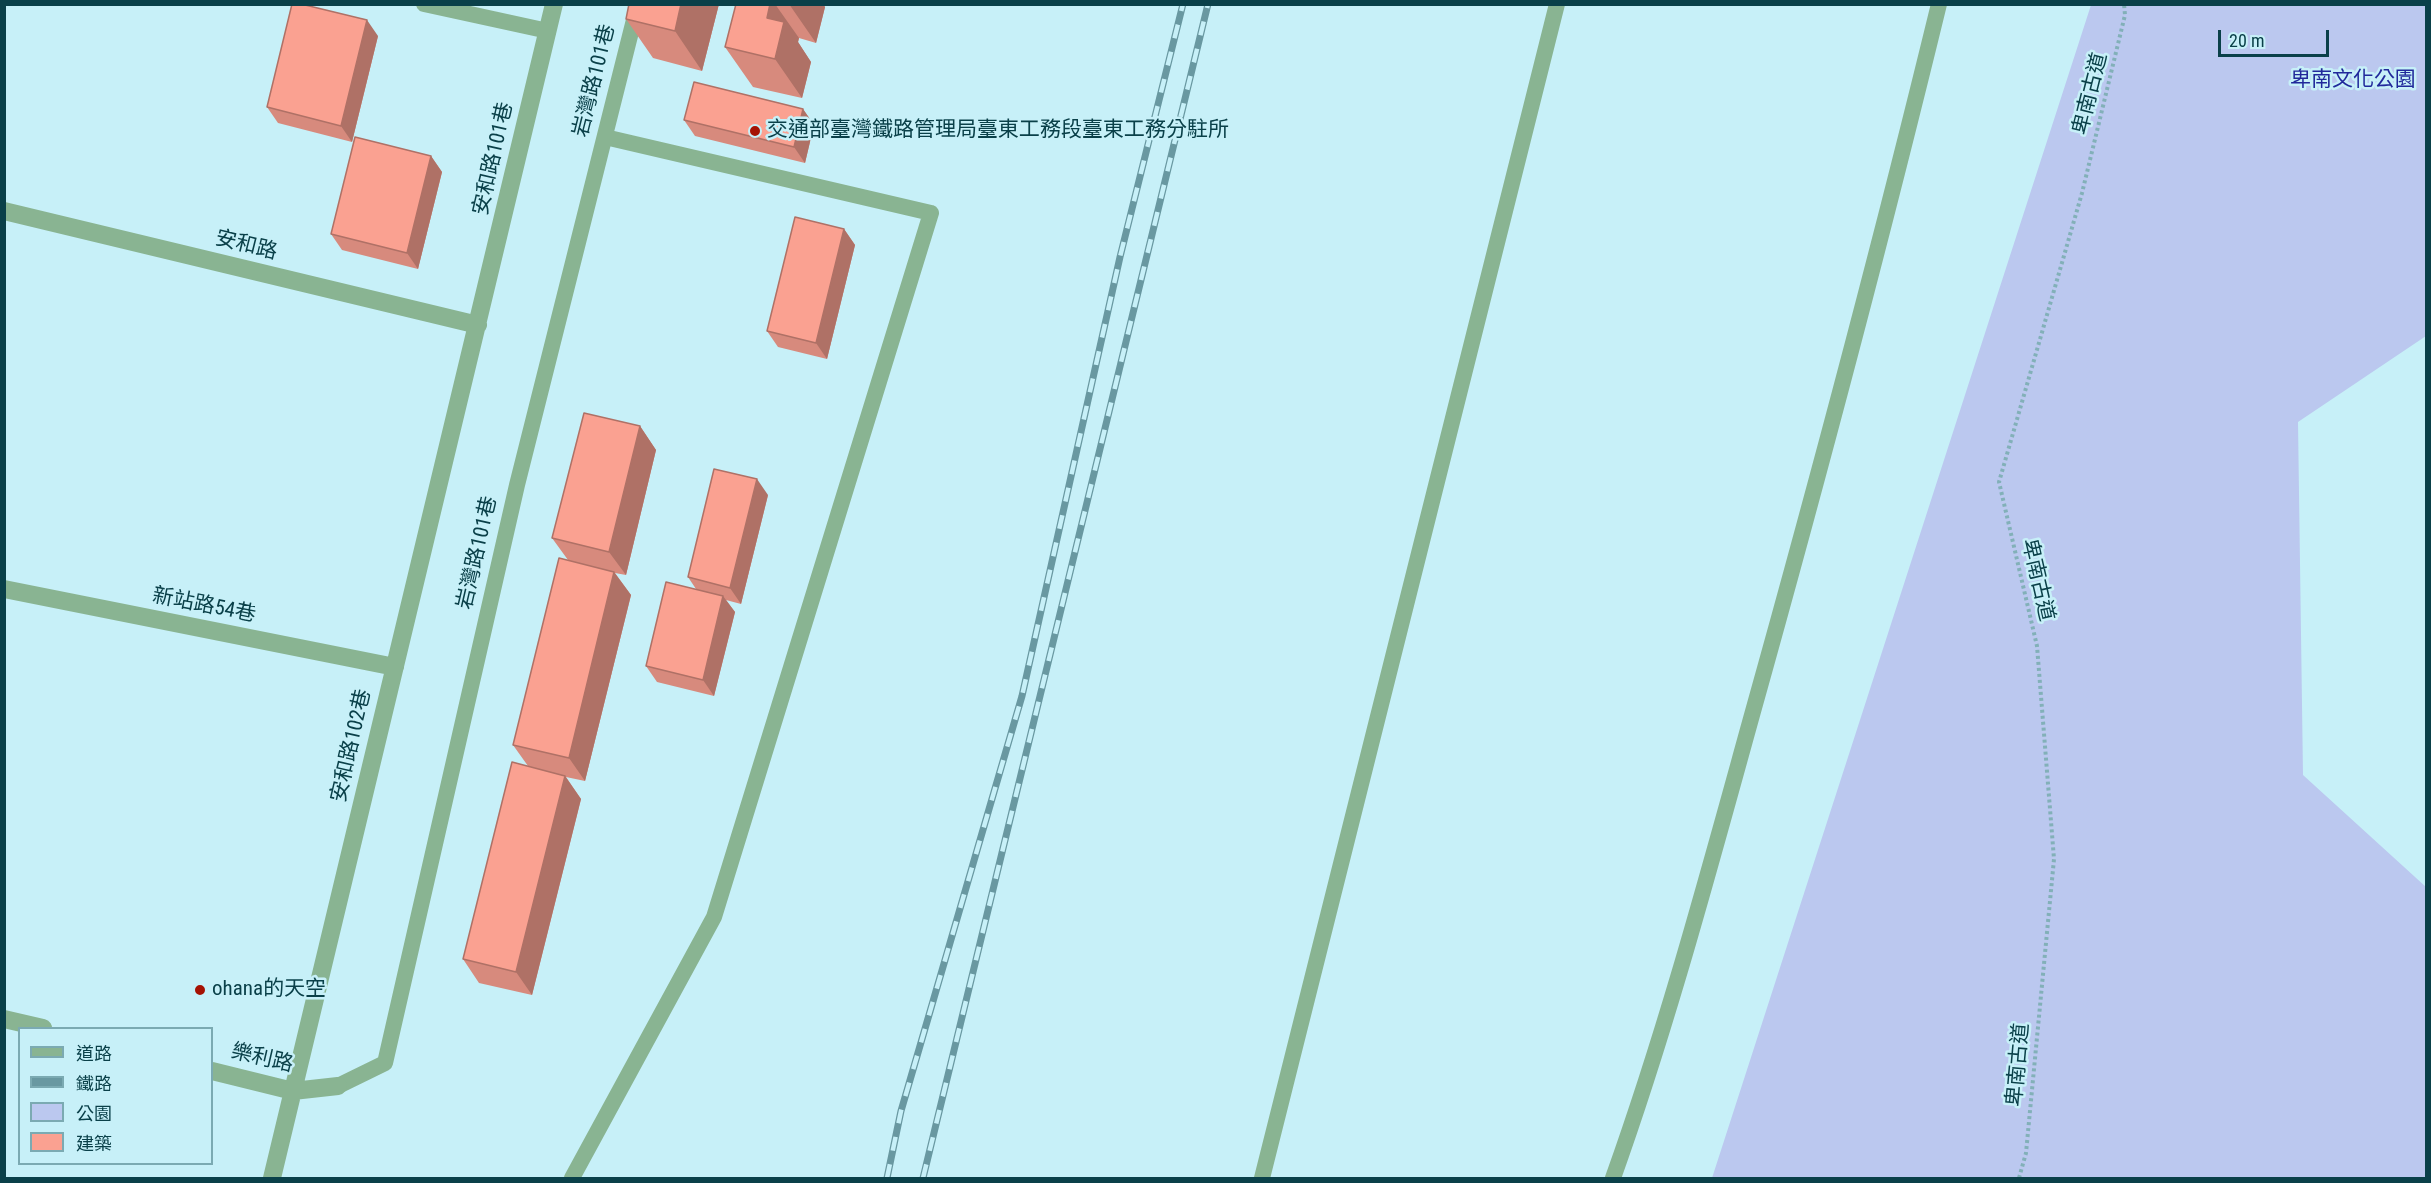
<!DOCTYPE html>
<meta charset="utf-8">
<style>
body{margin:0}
#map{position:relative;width:2431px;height:1183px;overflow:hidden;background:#c7f0f8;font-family:"Roboto Condensed","Noto Sans TC",sans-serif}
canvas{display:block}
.frame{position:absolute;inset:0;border:6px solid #0a4049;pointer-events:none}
.legend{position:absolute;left:18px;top:1027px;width:195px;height:138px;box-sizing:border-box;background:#c7f0f8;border:2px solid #7baab2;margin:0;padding:8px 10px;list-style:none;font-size:18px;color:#0a4049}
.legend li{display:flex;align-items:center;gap:12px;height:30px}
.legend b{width:30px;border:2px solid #7baab2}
.scale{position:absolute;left:2218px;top:30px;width:111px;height:27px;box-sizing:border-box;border:3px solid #0a4049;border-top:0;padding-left:8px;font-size:18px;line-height:21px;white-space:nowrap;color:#0a4049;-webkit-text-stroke:4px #c7f0f8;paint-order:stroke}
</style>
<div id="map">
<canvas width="2431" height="1183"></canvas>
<div class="frame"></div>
<ul class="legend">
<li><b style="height:8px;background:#89b492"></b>道路</li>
<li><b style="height:8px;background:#6998a1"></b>鐵路</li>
<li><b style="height:16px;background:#bbc8ef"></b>公園</li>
<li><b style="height:16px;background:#faa191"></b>建築</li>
</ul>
<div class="scale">20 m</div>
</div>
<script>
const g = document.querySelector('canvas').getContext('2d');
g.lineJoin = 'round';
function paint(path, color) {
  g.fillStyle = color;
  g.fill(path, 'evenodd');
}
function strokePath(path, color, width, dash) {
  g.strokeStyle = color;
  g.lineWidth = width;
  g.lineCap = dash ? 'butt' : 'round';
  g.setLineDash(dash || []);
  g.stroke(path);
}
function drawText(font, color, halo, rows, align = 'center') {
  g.font = font + ' "Roboto Condensed","Noto Sans TC",sans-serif';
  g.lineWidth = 5;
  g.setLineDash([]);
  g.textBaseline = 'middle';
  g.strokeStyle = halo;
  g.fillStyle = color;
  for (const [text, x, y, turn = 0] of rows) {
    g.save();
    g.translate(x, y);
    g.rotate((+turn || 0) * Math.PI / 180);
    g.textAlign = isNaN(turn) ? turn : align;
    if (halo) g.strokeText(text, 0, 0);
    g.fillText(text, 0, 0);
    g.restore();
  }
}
const green = new Path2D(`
 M2091,5h335v331l-128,86 5,353 123,112v291h-714z`);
const path = new Path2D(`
 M2019,1178l7,-25 28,-294 -17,-213 -38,-164 83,-289 43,-178 -1,-11`);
const lane = new Path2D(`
 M424,4l124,27
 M338,1086l47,-23 132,-578 121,-481
 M572,1178l142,-261 217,-704 -326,-76
 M1262,1178l295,-1174
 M1613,1178c54,-151 96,-308 139,-463 66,-236 129,-473 187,-711`);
const street = new Path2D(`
 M4,211l474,114
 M4,589l391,78
 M4,1019l39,9
 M212,1071l81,20 45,-5
 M272,1178l282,-1174`);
const rail = new Path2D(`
 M887,1178l14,-67 121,-415 98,-439 63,-253
 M923,1178l285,-1174`);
const wall = new Path2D(`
 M719,4l-17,67 -49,-13 -27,-39z
 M736,4h87l2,3 -9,36 -17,-5 -1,4 13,20 -9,36 -49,-11 -28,-40z
 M378,36l-26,106 -74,-19 -11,-16z
 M803,109l11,16 -9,38 -110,-27 -11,-16z
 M431,156l11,16 -24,97 -76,-19 -11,-16z
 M844,229l11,16 -28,114 -49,-12 -11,-16z
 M640,426l16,24 -30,125 -11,-2 16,22 -46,186 -19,-4 15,22 -49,196 -53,-12 -16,-24 65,-193 -15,-21 55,-185 -16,-22z
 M768,495l-27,109 -15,-4 9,12 -21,84 -57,-14 -11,-16 50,-77 -8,-12z`);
const shadedWall = new Path2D(`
 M681,4h38l-17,67 -27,-40z
 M770,4h5l24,34 -1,4 13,20 -9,36 -27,-39 -8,-41z
 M789,4h34l2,3 -9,36z
 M367,20l11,16 -26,106 -11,-16z
 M803,109l11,16 -9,38 -11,-16z
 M431,156l11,16 -24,97 -11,-16z
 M844,229l11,16 -28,114 -11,-16z
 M640,426l16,24 -30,125 -17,-23z
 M757,479l11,16 -27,109 -11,-16z
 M614,572l17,23 -46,186 -16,-23z
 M723,596l12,16 -21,84 -11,-16z
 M565,776l16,23 -49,196 -16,-23z`);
const building = new Path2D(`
 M292,4h9l66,16 -26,106 -74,-19z
 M629,4h52l-6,27 -49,-12z
 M736,4h34l-3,14 17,4 -9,37 -50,-12z
 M694,82l109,27 -9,38 -110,-27z
 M355,137l76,19 -24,97 -76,-19z
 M795,217l49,12 -28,114 -49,-12z
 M584,413l56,13 -31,126 -57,-14z
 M714,469l43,10 -27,109 -42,-11z
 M559,558l55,14 -45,186 -56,-13z
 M666,582l57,14 -20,84 -57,-14z
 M512,762l53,14 -49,196 -53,-13z`);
const markers = [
 [755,131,6,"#a51203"],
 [200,990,6,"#a51203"]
];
const streetNames = [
 ["岩灣路101巷",595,81,-76],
 ["卑南古道",2091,94,-76],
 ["安和路101巷",494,159,-77],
 ["安和路",246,246,14],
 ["岩灣路101巷",478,553,-77],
 ["卑南古道",2037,580,77],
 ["新站路54巷",204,606,11],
 ["安和路102巷",352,746,-77],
 ["樂利路",262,1059,13],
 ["卑南古道",2019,1065,-85]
];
const parkNames = [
 ["卑南文化公園",2353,81]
];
const poiNames = [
 ["交通部臺灣鐵路管理局臺東工務段臺東工務分駐所",767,131],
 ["ohana的天空",212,990]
];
paint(green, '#bbc8ef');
strokePath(path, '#82b0b8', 4, [3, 3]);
strokePath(lane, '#89b492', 16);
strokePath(street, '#89b492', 18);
strokePath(rail, '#6998a1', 7);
strokePath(rail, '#c7f0f8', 4.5, [14]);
paint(wall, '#d78a7d');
paint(shadedWall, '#af7166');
paint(building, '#faa191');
strokePath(building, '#af7166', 1.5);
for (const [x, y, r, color] of markers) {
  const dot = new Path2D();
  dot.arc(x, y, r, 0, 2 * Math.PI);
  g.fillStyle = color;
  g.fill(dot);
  strokePath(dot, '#c7f0f8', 2);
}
drawText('21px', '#0a4049', '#c7f0f8', streetNames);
drawText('21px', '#21299b', '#c7f0f8', parkNames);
drawText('21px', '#0a4049', '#c7f0f8', poiNames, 'left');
</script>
